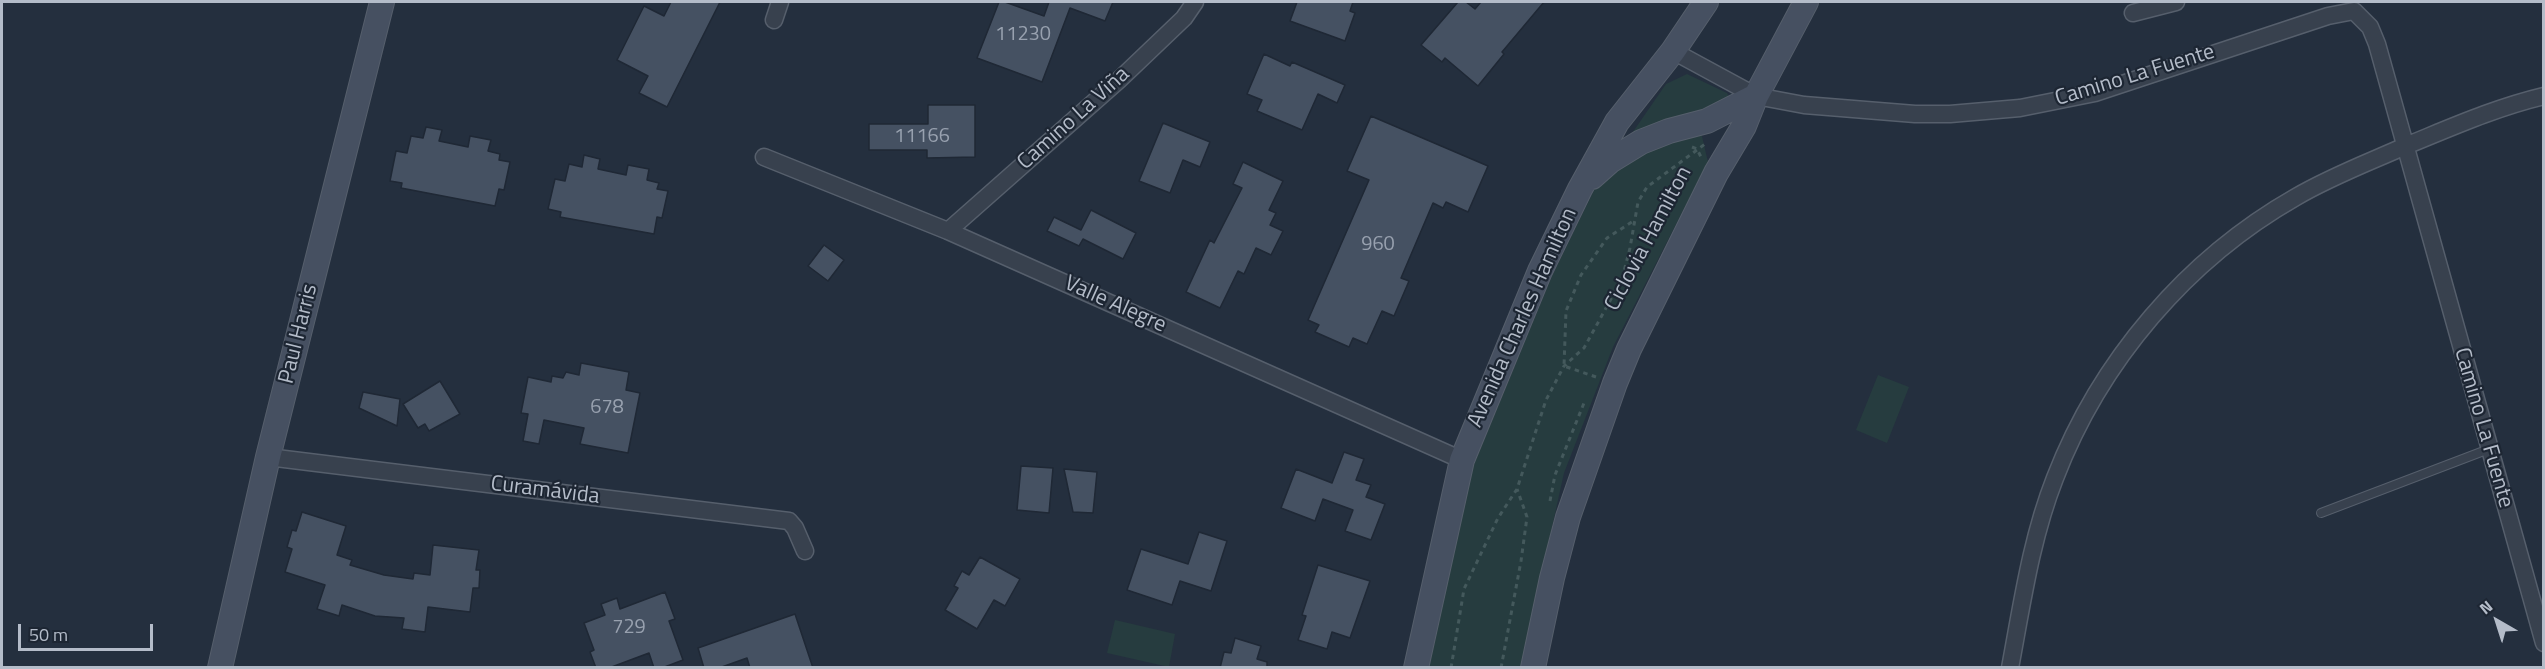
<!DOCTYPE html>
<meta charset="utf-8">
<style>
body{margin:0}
#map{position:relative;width:2545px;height:669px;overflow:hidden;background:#242f3e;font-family:"Titillium Web",sans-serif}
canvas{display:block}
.frame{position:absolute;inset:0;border:3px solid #b4bcc9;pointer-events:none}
.north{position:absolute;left:2467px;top:591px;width:60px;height:60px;-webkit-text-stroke:4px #1d2633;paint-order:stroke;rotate:321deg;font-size:16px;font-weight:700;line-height:24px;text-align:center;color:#b4bcc9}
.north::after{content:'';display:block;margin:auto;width:21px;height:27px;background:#b4bcc9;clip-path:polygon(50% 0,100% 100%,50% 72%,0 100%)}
.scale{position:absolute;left:18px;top:624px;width:135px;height:27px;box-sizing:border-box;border:3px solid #b4bcc9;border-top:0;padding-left:8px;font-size:18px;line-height:21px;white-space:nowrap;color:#b4bcc9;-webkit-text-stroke:4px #1d2633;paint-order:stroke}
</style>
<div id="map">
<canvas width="2545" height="669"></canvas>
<div class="frame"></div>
<div class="north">N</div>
<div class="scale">50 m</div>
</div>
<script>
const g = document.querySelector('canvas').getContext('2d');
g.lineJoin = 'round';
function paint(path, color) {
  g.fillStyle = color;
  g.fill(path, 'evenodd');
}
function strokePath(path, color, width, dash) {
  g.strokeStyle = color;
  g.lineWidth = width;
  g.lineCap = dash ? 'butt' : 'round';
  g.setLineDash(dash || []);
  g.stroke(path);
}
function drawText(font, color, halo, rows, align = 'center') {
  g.font = font + ' "Titillium Web",sans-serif';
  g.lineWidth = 4.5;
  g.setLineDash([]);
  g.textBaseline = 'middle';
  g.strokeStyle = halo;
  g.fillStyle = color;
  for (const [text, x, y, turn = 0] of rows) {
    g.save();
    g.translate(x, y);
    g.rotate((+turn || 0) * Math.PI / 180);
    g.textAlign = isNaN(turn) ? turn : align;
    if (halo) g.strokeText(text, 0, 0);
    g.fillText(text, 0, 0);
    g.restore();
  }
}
const green = new Path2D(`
 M1687,74l40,19 3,6 -33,16 11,47 -95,185 -49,126 -43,194 -93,1 44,-199 80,-193 45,-92 69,-100z
 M1878,375l31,12 -22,56 -31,-13z
 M1115,620l60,14 -6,33 -62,-14z`);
const building = new Path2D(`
 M671,2h49l-53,105 -28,-14 9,-17 -31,-16 27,-54 20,10z
 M999,2h6l39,14 5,-14h64l-8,19 -35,-13 -28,74 -65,-24z
 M1297,2h56l-3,9 5,2 -10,28 -55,-20z
 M1458,2h8l9,7 6,-7h63l-42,50 2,2 -26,32 -33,-28 -3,4 -21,-17z
 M1264,54l26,12 2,-4 53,23 -8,18 -19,-9 -16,36 -45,-19 5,-11 -15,-6z
 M928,105h47v52l-48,1v-8h-58v-26h59z
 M1371,116l117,50 -20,46 -22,-10 -3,6 -10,-5 -32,75 8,3 -15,35 -12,-5 -15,33 -14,-6 -4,9 -34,-15 4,-7 -11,-5 61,-140 -22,-9z
 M1163,123l47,19 -10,25 -17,-7 -13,33 -31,-12z
 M426,127l16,3 -3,11 29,6 2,-11 21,4 -3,11 12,3 -1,6 11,2 -6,28 -5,-1 -4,17 -94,-18 1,-5 -12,-2 6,-30 11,2 4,-17 12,2z
 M584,155l16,4 -2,10 28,6 2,-10 21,4 -2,11 12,3 -2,6 11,2 -6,27 -5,-1 -3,17 -94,-17 1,-5 -13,-3 7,-30 10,2 4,-17 13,3z
 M1243,162l40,19 -14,29 7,3 -6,12 13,6 -12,24 -15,-7 -12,26 -6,-3 -18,37 -34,-16 24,-52 4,3 28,-55 -9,-4z
 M1091,210l45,23 -13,26 -40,-20 -4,7 -32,-15 7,-14 27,13z
 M824,245l20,15 -16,21 -20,-15z
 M581,363l48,9 -3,18 14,3 -12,60 -48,-9 4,-16 -40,-8 -5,24 -16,-3 5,-27 -7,-1 7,-36 23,5 1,-6 11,2 3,-6 13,3z
 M440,381l20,33 -31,17 -4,-7 -7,4 -15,-24z
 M363,392l37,7 -3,27 -38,-18z
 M1344,452l20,7 -8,21 15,5 -5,12 19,7 -14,36 -26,-9 8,-21 -30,-11 -8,22 -34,-13 15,-39 36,14z
 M1021,466l32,2 -4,45 -32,-3z
 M1064,469l33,3 -4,41 -20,-1z
 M302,512l44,14 -9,29 15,5 -2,5 34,10 29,4 1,-6 16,2 3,-30 46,5 -3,20h4l-1,18h-6l-3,24 -42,-5 -3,25 -23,-3 2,-11 -29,-2 -33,-11 -3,11 -22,-7 8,-24 -40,-13 7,-23 -5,-2 5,-17 4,1z
 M1199,532l28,9 -16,50 -31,-10 -8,24 -45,-15 14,-41 47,15z
 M980,557l40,22 -15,27 -11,-6 -17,29 -32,-19 13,-22 -4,-2 8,-15 7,4z
 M1318,565l52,16 -20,57 -18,-6 -5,17 -29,-9 8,-24 -4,-1z
 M665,592l10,27 -6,2 14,39 -21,8h-8l-5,-15 -40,15h-13l-6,-16 4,-2 -10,-27 21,-8 -4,-11 16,-6 3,11z
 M795,614l18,54h-63l-3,-10 -28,10h-15l-6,-20z
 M1235,638l26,8 -4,13 10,3v6h-47l4,-16 7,1z`);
const path = new Path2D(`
 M1692,147l5,2 4,8
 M1596,377l-32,-11 2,-55 15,-36 26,-37 28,-18
 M1550,501l5,-26 29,-72
 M1451,668l13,-79 34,-71 19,-29 29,-89 18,-34 20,-18 38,-69 8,-31 8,-46 9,-15 58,-43
 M1501,668l20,-107 6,-44 -10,-28`);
const lane = new Path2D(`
 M2321,513l168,-64`);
const street = new Path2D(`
 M2133,13l43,-11
 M774,20l6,-18
 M1673,51l83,45 48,9 111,9h35l70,-6 75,-15 233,-77 26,-5 16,16 7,17 167,599
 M764,157l184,74 514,229
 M948,231l171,-151 65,-62 11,-16
 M268,457l521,64 6,7 10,23
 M2010,668c12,-64 21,-129 45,-190 45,-117 132,-219 241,-281 34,-20 71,-34 107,-50 47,-19 91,-39 141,-51`);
const secondary = new Path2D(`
 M1592,177l18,-16 31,-19 28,-11 38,-10 49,-25
 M220,668l48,-211 114,-455
 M1416,668l46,-208 78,-189 40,-82 37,-67 56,-71 33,-49
 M1533,668l19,-90 16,-61 47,-134 14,-34 87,-176 28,-47 12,-30 50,-94`);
const numberNames = [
 ["11230",1023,35],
 ["11166",922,137],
 ["960",1378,245],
 ["678",607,408],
 ["729",629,628]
];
const streetNames = [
 ["Camino La Fuente",2135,76,-17],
 ["Camino La Viña",1074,119,-42],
 ["Ciclovia Hamilton",1649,239,-62],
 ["Valle Alegre",1115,305,24],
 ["Avenida Charles Hamilton",1523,318,-66],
 ["Paul Harris",299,334,-76],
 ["Camino La Fuente",2483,428,74],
 ["Curamávida",545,491,7]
];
paint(green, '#263c3f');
paint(building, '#455162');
strokePath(building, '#1f2835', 1.5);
strokePath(lane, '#565f6c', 10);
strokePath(street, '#565f6c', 19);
strokePath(secondary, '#565f6c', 26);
strokePath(path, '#44595c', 3, [4.5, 4.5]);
strokePath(lane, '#38414e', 8);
strokePath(street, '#38414e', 16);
strokePath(secondary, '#465061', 24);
drawText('20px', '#98a1af', null, numberNames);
drawText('22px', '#b4bcc9', '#1d2633', streetNames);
</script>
